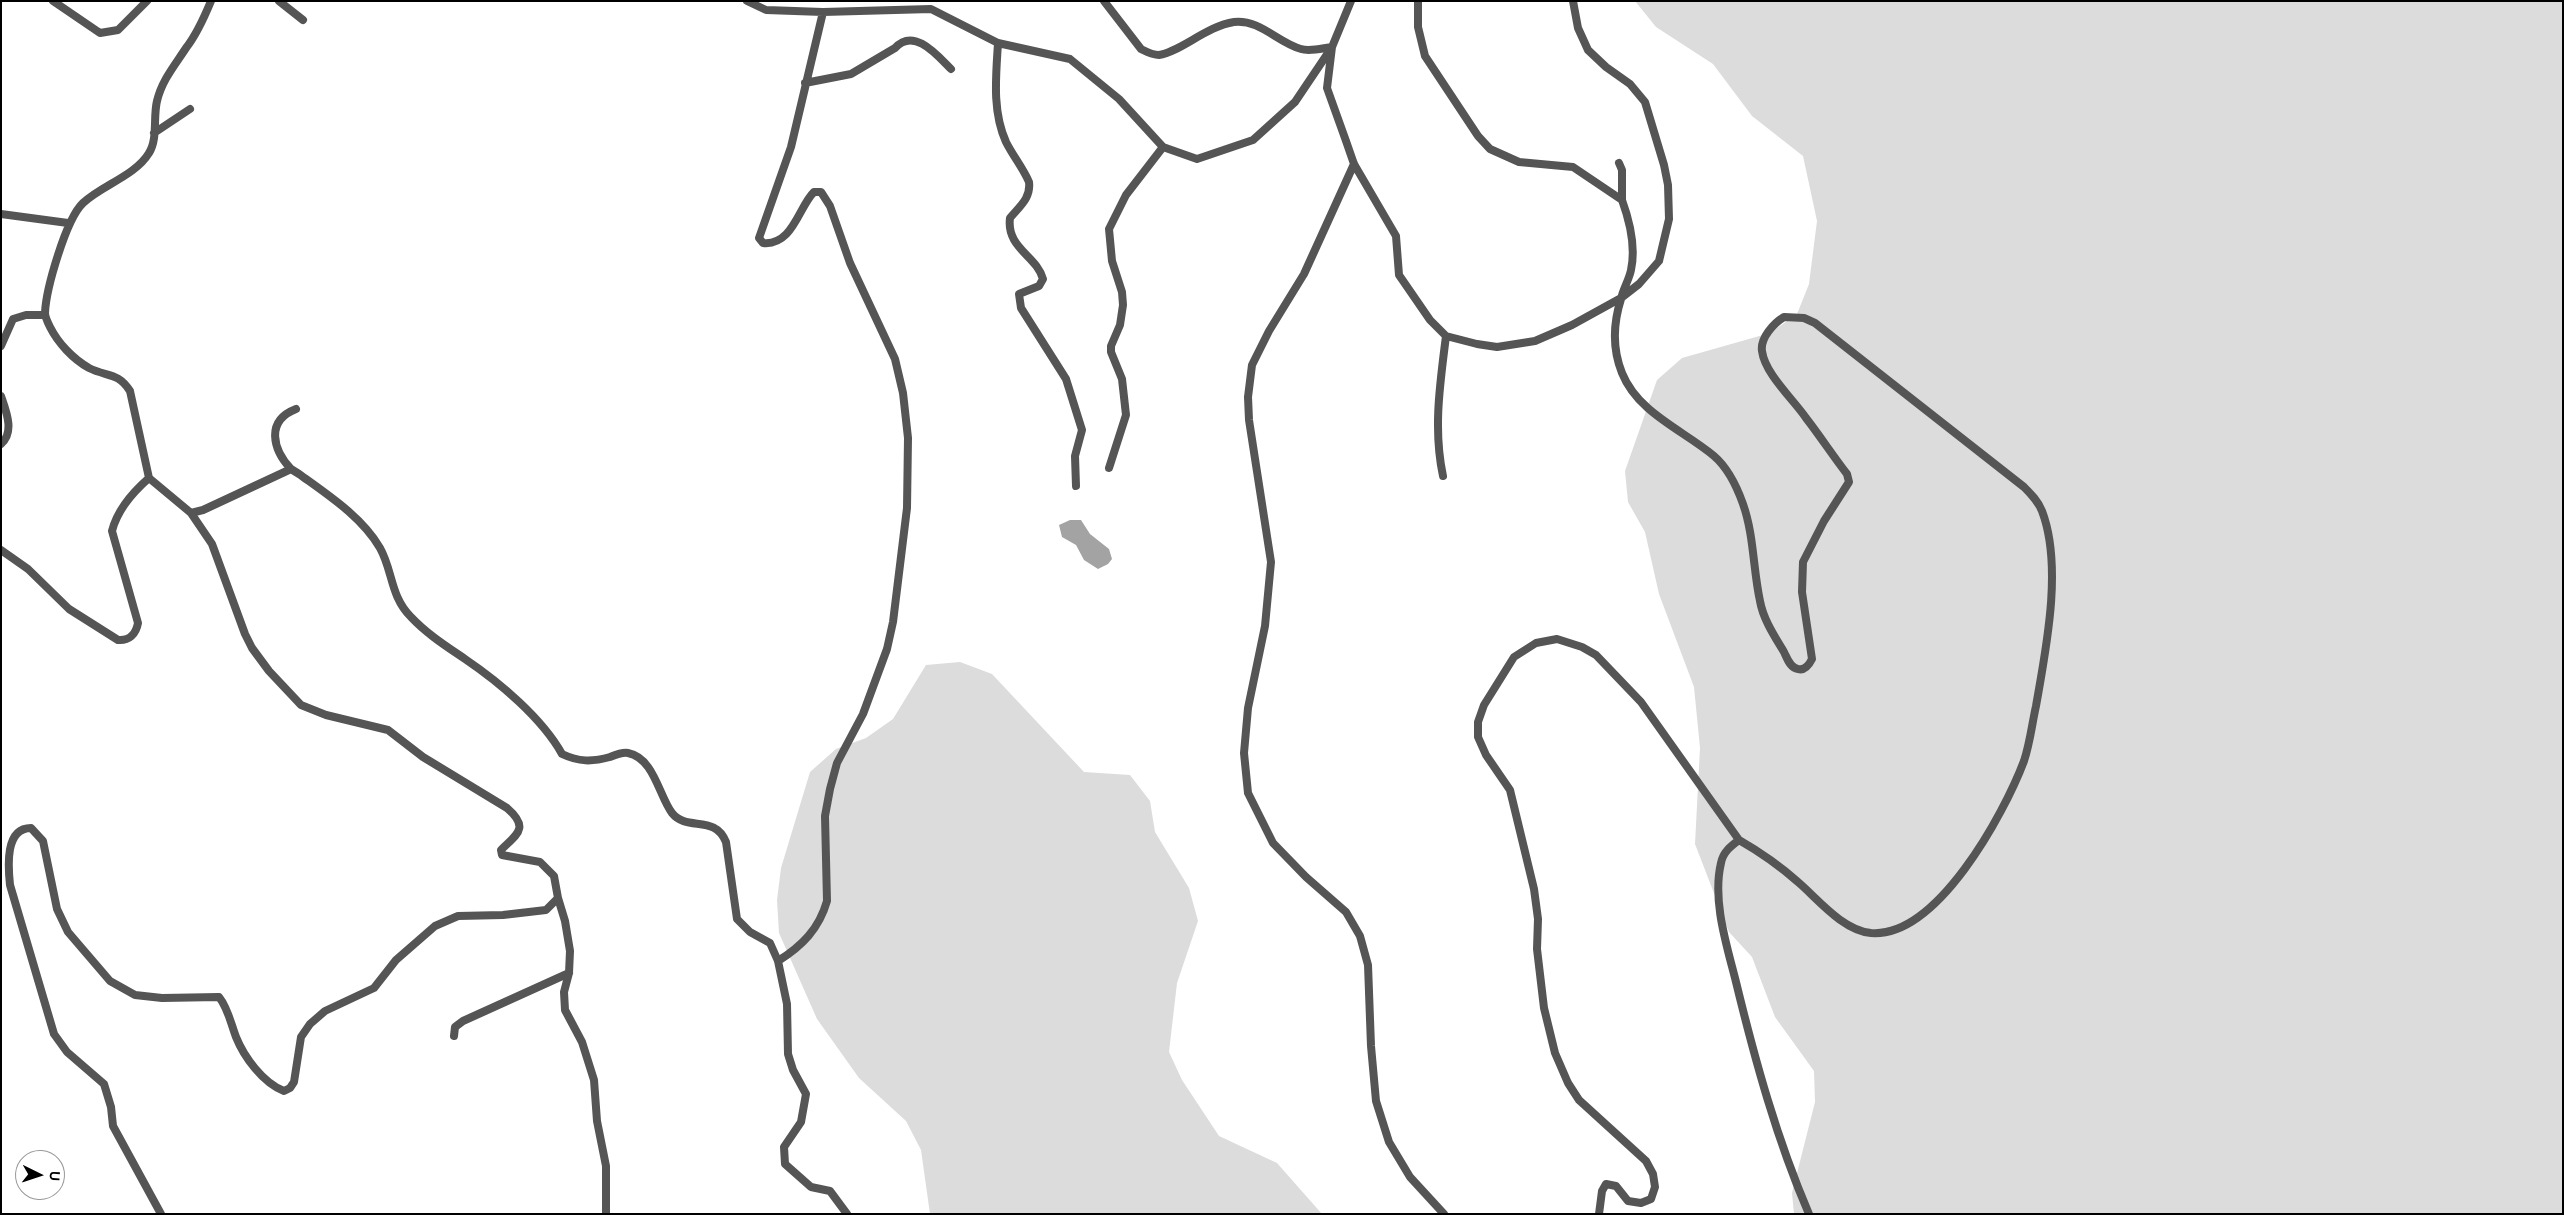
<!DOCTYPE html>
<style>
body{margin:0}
#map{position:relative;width:2564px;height:1215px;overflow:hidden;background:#fff;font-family:Figtree,sans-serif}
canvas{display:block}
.frame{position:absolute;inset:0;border:2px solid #000;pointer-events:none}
.north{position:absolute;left:15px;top:1150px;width:50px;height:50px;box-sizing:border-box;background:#fff;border:1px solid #999;border-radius:50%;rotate:94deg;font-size:14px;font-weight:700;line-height:20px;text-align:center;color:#000}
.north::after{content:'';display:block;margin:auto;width:18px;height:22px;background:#000;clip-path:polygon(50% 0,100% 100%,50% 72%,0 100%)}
</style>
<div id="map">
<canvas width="2564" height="1215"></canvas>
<div class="frame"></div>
<div class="north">U</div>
</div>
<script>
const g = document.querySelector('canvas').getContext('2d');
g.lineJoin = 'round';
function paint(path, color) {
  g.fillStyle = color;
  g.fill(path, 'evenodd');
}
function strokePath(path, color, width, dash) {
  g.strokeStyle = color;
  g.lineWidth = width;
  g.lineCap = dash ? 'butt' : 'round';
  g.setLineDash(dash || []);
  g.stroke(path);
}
const green = new Path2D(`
 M1635,1h928v1213h-769l-2,-21 23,-91 -1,-31 -39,-54 -23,-60 -23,-25 -34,-88 5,-96 -6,-61 -35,-93 -14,-62 -17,-30 -3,-31 32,-91 25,-22 88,-25 27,-19 12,-30 8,-63 -14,-65 -51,-40 -39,-52 -57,-37z
 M960,662l32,12 92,98 46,3 20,26 5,31 34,56 9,33 -21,62 -8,69 13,28 37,56 58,27 45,51h-392l-9,-64 -15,-29 -47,-43 -42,-59 -38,-86 -2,-33 4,-32 29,-96 26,-23 30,-11 27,-19 33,-54z`);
const water = new Path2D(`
 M1070,520h11l9,14 19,15 3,10 -4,5 -10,5 -14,-9 -8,-15 -14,-8 -3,-12z`);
const minor = new Path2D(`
 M53,1l47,32 18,-3 29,-29
 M211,1c-7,17 -14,33 -25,47 -11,17 -24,32 -29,53 -4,16 1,38 -8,52 -14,23 -47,32 -66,50 -17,16 -37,86 -38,110 0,4 3,10 5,14 8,16 23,32 39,41 18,9 29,4 41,23l19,87 42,35 12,-3 88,-41 8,5c29,21 63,43 81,74 13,23 10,48 31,69 16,17 35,29 54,42 34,23 77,59 97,95 17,8 30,8 48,3 5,-2 13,-5 18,-4 26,5 31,43 44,60 15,19 43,1 54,29l11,77 13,13 20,11 8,18 9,43 1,50 5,16 13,24 -5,28 -17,25 1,17 26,23 19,4 17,23
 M279,1l24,19
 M747,1l19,9 57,2 108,-3 67,34 72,16 49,40 44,48 34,12 56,-19 42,-38 37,-55 19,-46
 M1104,1l37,48c6,3 11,6 18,6 21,-3 48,-29 75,-33 26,-3 44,21 67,27 9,3 22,-1 31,-2l-5,41 19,53 8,23 42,72 3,39 31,45 16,16 31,8 20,3 38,-6 37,-16 49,-27 18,-14 20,-23 10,-42 -1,-34 -4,-20 -19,-63 -15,-18 -24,-17 -18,-17 -10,-22 -5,-27
 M1418,1v26l7,29 53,80 12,13 29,13 54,5 49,33v-30l-3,-7
 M998,43c-2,33 -6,68 8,99 7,14 17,26 23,40 2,16 -9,24 -19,36 -4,30 27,38 33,61l-4,7 -20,8 2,14 45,71 16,51 -7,26 1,30
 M805,83l46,-9 44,-26c19,-21 42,7 56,21
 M154,133l36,-24
 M1354,164l-50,110 -35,57 -17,34 -4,32 1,23 22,142 -6,64 -17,82 -4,45 4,40 25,50 33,34 40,35 14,24 8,29 3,81 5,55 13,41 21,35 34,37
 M1622,200c8,22 14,47 9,70 -2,10 -8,19 -10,29 -8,25 -9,49 1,74 16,40 61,57 92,83 14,12 23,31 29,48 11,31 10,65 17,97 3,18 15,36 24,51 3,6 6,16 14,17 7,2 11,-4 14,-10l-10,-67 1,-30 21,-41 25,-39 -2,-8c-14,-18 -27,-38 -41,-56 -13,-19 -41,-44 -44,-67 -2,-13 12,-28 22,-34l20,1 11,5 209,164c7,7 14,14 18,24 21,55 4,138 -6,195 -4,18 -6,37 -12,55 -20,53 -87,177 -153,172 -29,-3 -53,-34 -73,-51 -18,-16 -38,-30 -59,-42 -8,6 -16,12 -18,23 -9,38 6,83 15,119 19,78 41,158 73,232
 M1,214l67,9
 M1,346l12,-27 13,-4h19
 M1,396c5,15 14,36 0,48
 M1109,468l17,-53 -4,-36 -11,-27v-6l9,-21 3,-20 -1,-13 -10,-31 -3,-32 17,-34 37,-48
 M291,469c-18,-19 -26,-48 5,-60
 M1443,476c-10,-47 -3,-92 3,-140
 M1,550l27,19 41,40 49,31c11,1 18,-6 20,-17l-26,-92c5,-20 21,-39 37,-53
 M558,898l7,23 5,30 -1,22 -5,19 1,18 17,32 12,38 3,41 9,45v48
 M778,961c24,-15 41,-32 49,-60l-2,-85 5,-27 7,-26 26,-49 24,-65 6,-27 14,-114 1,-70 -5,-45 -8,-34 -45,-96 -20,-57 -9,-14h-7c-15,14 -21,54 -51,51l-4,-5 32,-91 32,-135
 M454,1036l1,-9 8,-6 106,-48
 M161,1214l-48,-88 -2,-19 -7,-23 -37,-32 -13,-18 -44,-149c-2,-19 -5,-57 21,-57l12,13 14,68 11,23 42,49 25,14 27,3 57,-1c9,11 12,27 17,40 8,20 27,46 48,54l6,-3 4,-6 7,-45 9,-13 15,-13 49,-23 22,-28 39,-34 23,-10 45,-1 43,-5 12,-12 -4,-22 -14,-14 -38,-7 -1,-5c16,-16 29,-22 6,-42l-84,-51 -35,-27 -62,-15 -25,-10 -32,-34 -17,-23 -7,-14 -33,-90 -21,-31
 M1599,1214l3,-23 4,-7 10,2 12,15 13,2 10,-4 4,-12 -2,-13 -7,-13 -67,-61 -11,-17 -13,-30 -11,-45 -7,-59 1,-30 -4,-30 -24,-99 -24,-35 -8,-18v-15l6,-17 30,-48 22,-14 21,-4 25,8 14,8 45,47 98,138`);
paint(green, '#dcdcdc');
paint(water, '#a3a3a3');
strokePath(minor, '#555', 8);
</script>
